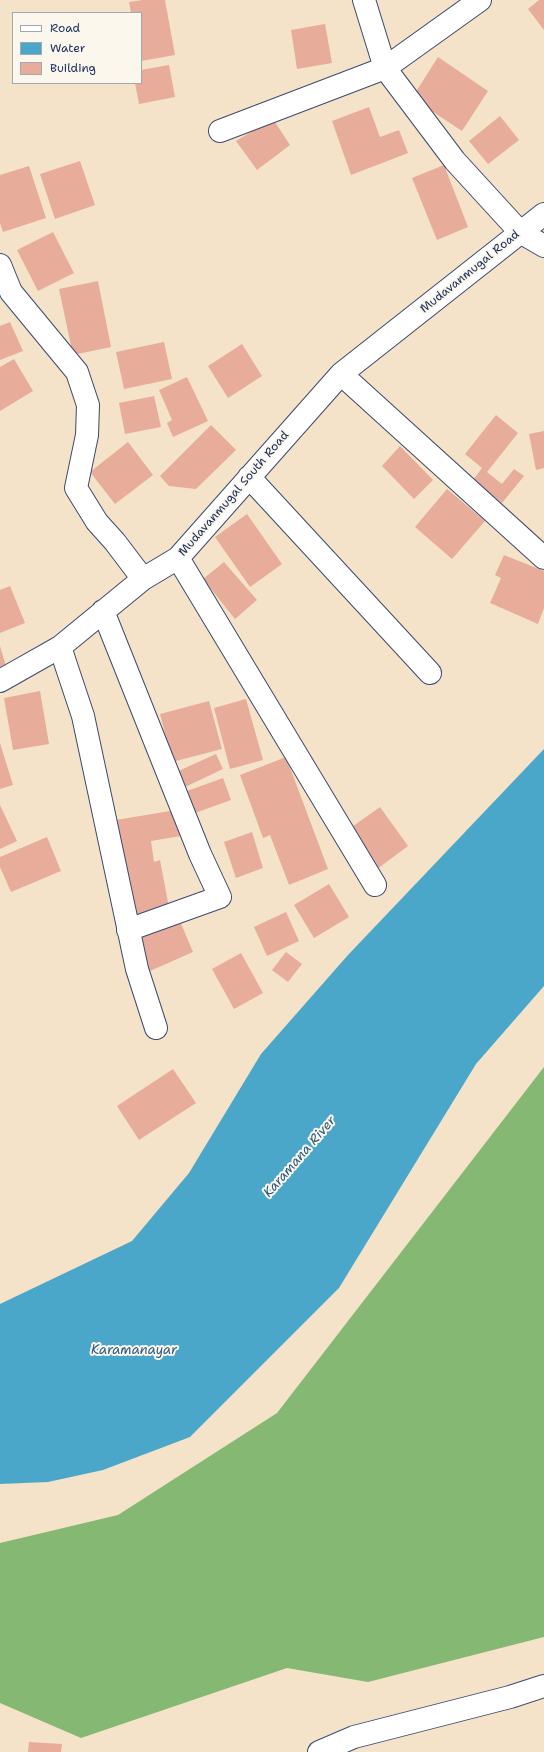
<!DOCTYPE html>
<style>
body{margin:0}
#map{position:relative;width:544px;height:1752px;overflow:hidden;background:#f4e3c8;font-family:"Shantell Sans",sans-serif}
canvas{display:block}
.legend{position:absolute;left:12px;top:12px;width:130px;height:72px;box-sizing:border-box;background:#fbf7ec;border:1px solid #a1a7b3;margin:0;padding:5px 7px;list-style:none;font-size:12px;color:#1b2f5e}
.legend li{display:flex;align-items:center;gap:8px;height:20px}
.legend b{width:20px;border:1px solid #a1a7b3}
</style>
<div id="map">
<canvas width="544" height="1752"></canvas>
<ul class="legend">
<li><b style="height:5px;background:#fff"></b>Road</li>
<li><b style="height:11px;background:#4ba7c9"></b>Water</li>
<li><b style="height:11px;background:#e8ac9a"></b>Building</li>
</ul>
</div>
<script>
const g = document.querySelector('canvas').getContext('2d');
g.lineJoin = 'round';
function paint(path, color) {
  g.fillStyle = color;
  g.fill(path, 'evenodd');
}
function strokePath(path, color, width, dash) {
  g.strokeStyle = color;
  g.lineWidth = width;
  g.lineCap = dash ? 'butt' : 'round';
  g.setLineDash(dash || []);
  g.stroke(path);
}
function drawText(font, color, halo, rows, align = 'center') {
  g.font = font + ' "Shantell Sans",sans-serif';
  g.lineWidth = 4;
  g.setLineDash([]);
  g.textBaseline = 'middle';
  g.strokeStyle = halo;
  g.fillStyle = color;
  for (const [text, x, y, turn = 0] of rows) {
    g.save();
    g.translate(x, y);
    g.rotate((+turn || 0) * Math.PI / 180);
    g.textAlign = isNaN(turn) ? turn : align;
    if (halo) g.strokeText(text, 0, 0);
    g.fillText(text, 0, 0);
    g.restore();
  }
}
const forest = new Path2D(`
 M544,1067v570l-176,45 -81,-14 -206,70 -81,-35v-160l118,-28 159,-102z`);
const water = new Path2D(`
 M544,749v237l-68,78 -137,224 -149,149 -87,33 -55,12 -48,2v-180l132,-63 57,-68 72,-119 87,-99z`);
const building = new Path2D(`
 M142,0h23l10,55 -34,6v-48h-10l-2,-11z
 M539,0h5v30l-16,-21z
 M325,24l7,39 -35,6 -6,-39z
 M438,57l50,34 -26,40 -50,-33z
 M169,65l6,32 -36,7 -4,-21h6v-13z
 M369,107l11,30 19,-7 9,23 -57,22 -19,-54z
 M500,116l19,24 -31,24 -19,-23z
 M273,119l17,26 -33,25 -21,-29z
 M80,161l15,44 -40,14 -15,-45z
 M444,165l24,62 -31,13 -25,-62z
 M29,166l17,52 -43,14 -3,-9v-48z
 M53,232l21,41 -36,18 -21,-41z
 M98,281l13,66 -38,8 -14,-66z
 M10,322l13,29 -23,9v-34z
 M164,342l8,37 -48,10 -8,-37z
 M242,344l20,32 -34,22 -20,-32z
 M14,359l19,32 -33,20v-44z
 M187,377l21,44 -35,16 -6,-14 5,-3 -13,-30z
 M154,396l7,31 -36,7 -6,-31z
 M496,415l22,18 -31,39 15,12 12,-15 10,7 -22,27 -29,-23 9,-12 -17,-14z
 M211,425l25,25 -40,39 -27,-3 -9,-10z
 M544,431v37l-8,2 -7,-36z
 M128,442l25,33 -38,29 -25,-32z
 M400,446l33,34 -19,19 -32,-33z
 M447,489l38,32 -33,38 -37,-32z
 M247,514l35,50 -32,23 -35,-50z
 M504,555l40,16v37l-6,16 -48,-21 11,-25 -6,-3z
 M224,562l33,38 -22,19 -32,-40z
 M10,586l15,37 -25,10v-43z
 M0,646l6,20 -6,2z
 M40,691l9,53 -36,6 -9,-52z
 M246,699l17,61 -33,9 -16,-61z
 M209,701l13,48 -50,13 -12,-48z
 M0,743l13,42 -13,4z
 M216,754l7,15 -42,20 -7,-16z
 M286,757l42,112 -39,16 -19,-50 -7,3 -23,-63z
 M223,778l8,22 -36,13 -8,-22z
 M0,805l17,36 -17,8z
 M380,807l28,39 -31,23 -28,-40z
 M176,810l5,26 -30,5 3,21 6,-2 10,53 -36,6 -18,-99z
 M252,832l11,36 -27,10 -12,-36z
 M47,837l14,34 -50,21 -11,-25v-10z
 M329,884l20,33 -35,21 -20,-33z
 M286,912l13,29 -32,15 -13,-29z
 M179,919l14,33 -43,19 -15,-33z
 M286,952l16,12 -14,18 -16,-12z
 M241,953l22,40 -29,16 -22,-40z
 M173,1069l23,34 -57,37 -22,-34z
 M29,1742l33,2 -1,8h-33z`);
const minor = new Path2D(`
 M364,0l21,68 70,93 65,71 24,14
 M220,131l165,-63 95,-68
 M0,265l11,27 66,80 11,33 -1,30 -11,53 21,34 18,20 28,37
 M341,374l203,184
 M249,477l181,196
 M178,558l197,327
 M103,611l97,243 20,43 -92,33
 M60,647l23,69 54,253 19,59
 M0,681l60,-34 83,-68 35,-21 163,-184 203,-160`);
const tertiary = new Path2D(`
 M319,1752l35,-15 156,-40 34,-11`);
const streetNames = [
 ["Mudavanmugal Road",470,272,-39],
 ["Mudavanmugal South Road",234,494,-49]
];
const waterNames = [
 ["Karamana River",300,1157,-49],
 ["Karamanayar",134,1351]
];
paint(forest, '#85b873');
paint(water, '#4ba7c9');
paint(building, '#e8ac9a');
strokePath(minor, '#3c4a6e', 24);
strokePath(tertiary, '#3c4a6e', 24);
strokePath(minor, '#fff', 22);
strokePath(tertiary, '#fff', 22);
drawText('12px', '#1b2f5e', '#fbf7ec', streetNames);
drawText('italic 13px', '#2c5983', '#fbf7ec', waterNames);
</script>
